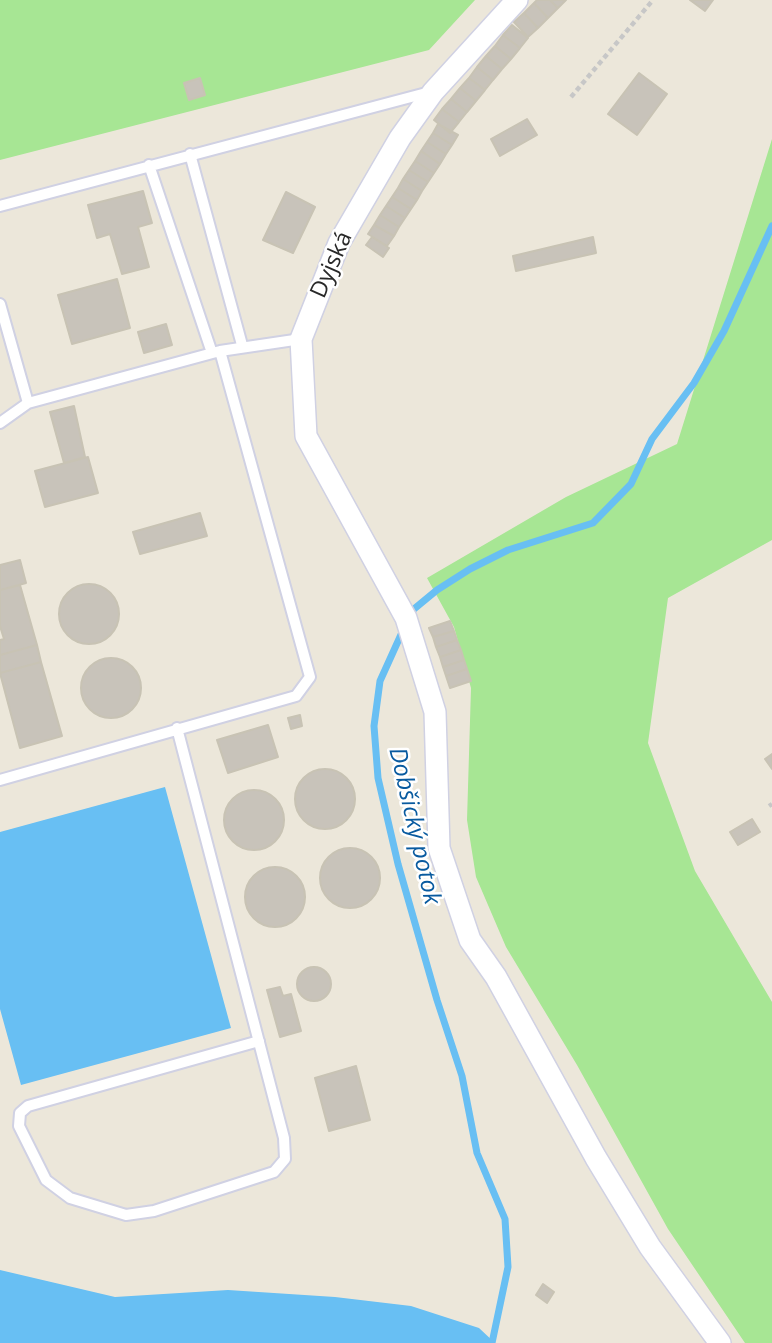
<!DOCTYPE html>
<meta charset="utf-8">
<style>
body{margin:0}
canvas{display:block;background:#ece7da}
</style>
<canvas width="772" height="1343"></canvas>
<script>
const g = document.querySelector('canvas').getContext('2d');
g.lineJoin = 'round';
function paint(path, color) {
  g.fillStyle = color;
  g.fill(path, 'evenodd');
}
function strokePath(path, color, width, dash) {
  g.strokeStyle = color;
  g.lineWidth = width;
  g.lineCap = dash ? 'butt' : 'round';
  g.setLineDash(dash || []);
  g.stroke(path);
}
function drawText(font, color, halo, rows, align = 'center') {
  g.font = font + ' "Open Sans",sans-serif';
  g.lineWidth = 5;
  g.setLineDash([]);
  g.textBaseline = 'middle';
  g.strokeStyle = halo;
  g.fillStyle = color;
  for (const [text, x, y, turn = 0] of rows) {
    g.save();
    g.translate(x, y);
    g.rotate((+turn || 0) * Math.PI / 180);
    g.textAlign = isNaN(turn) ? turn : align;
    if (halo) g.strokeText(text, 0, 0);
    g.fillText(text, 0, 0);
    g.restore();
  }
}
const green = new Path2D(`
 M0,0h475l-46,50 -429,110z
 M772,139v401l-104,58 -20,145 47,128 77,131v341h-27l-77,-114 -91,-164 -71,-118 -30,-70 -9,-57 4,-132 -17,-61 -27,-49 139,-81 111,-53z`);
const water = new Path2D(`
 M165,787l66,241 -210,57 -21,-76v-177z
 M0,1270l115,27 113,-7 107,7 76,9 68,22 16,15h-495z`);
const stream = new Path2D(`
 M409,617l5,-8 23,-19 33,-21 38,-19 85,-27 38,-39 21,-45 42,-56 30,-52 48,-105
 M404,628l-24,53 -6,45 4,52 20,86 39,136 25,76 15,77 28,66 3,48 -16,76`);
const building = new Path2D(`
 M537,0h13l8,8 -10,10 -14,-15z
 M550,0h16l-8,8z
 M690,0h23l-8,11z
 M534,3l14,15 -10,10 -14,-15z
 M524,13l14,15 -10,9 -14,-15z
 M512,25l16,13 -8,10 -17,-13z
 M503,35l17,13 -9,11 -16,-13z
 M495,46l16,13 -9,10 -16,-13z
 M486,56l16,13 -9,11 -16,-13z
 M477,67l16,13 -8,10 -16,-12z
 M639,73l28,21 -30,41 -29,-21z
 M200,78l5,17 -16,5 -5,-17z
 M469,78l16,12 -9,11 -16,-13z
 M460,88l16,13 -9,11 -16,-13z
 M451,99l16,13 -8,10 -17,-13z
 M442,109l17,13 -9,11 -16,-13z
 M527,119l10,16 -37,21 -9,-17z
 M438,124l20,11 -6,10 -19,-12z
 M433,133l19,12 -6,9 -19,-12z
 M427,142l19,12 -6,10 -19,-13z
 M421,151l19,13 -6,9 -19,-12z
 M415,161l19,12 -6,9 -19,-12z
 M409,170l19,12 -6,9 -19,-12z
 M403,179l19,12 -5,9 -19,-12z
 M398,188l19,12 -6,9 -19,-12z
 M143,191l9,32 -14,4 11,40 -27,7 -12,-40 -13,4 -9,-33z
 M286,192l29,15 -22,46 -30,-13z
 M392,197l19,12 -6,9 -19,-12z
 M386,206l19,12 -6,9 -19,-12z
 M380,215l19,12 -5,9 -20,-11z
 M374,225l20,11 -7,10 -19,-12z
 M372,237l17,11 -6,9 -17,-12z
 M593,237l3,16 -80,18 -3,-15z
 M117,279l13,49 -58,16 -14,-49z
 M166,324l6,21 -28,8 -6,-21z
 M74,406l11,51 -21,6 -14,-51z
 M88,457l10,36 -53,14 -10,-36z
 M200,513l7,23 -67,18 -7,-22z
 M20,560l6,23 -26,7v-25z
 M59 614a30 30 0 1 1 60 0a30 30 0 1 1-60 0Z
 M20,585l17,60 -37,10v-15l4,-1 -4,-13v-36z
 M450,621l4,10 -21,6 -4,-9z
 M454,631l3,9 -21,7 -3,-10z
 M457,640l4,10 -21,7 -4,-10z
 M37,645l4,17 -41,11v-18z
 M461,650l3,10 -21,7 -3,-10z
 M81 688a30 30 0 1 1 60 0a30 30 0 1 1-60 0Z
 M464,660l3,9 -21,7 -3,-9z
 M41,662l21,74 -42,12 -20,-75z
 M467,669l4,12 -21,7 -4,-12z
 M300,715l2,11 -11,3 -3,-11z
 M268,725l10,32 -50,16 -11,-33z
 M772,754v15l-7,-10z
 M295 799a30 30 0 1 1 60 0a30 30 0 1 1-60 0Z
 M224 820a30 30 0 1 1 60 0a30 30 0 1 1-60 0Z
 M752,819l8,13 -22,13 -8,-13z
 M320 878a30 30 0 1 1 60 0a30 30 0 1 1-60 0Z
 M245 897a30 30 0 1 1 60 0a30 30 0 1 1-60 0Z
 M297 984a17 17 0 1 1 34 0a17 17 0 1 1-34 0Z
 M280,987l3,9 8,-2 10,37 -21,6 -13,-47z
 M356,1066l14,54 -41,11 -14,-53z
 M543,1284l11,8 -7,11 -11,-8z`);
const path = new Path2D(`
 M571,97l82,-97
 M769,806l3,-2`);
const lane = new Path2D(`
 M190,154l52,191
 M149,165l63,188
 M0,206l430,-114
 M0,304l28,99 192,-52
 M0,423l28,-20
 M177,728l107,410 1,21 -11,13 -120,39 -28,4 -56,-17 -24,-18 -27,-54 1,-13 8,-7 231,-65
 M0,780l296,-84 14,-19 -90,-326 81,-12`);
const street = new Path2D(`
 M517,0l-84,92 -33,46 -61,105 -38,96 5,97 100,182 29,94 4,136 31,92 26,37 100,181 54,89 70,96`);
const streetNames = [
 ["Dyjská",332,265,-66]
];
const waterNames = [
 ["Dobšický potok",414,826,77]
];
paint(green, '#a7e694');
paint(water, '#68bff3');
strokePath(stream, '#68bff3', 7);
paint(building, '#c8c3ba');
strokePath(building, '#c8c3b4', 2);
strokePath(lane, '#d0d1e3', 14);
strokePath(street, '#d0d1e3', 24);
strokePath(path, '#c7c7c7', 4.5, [5, 3.5]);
strokePath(lane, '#fff', 10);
strokePath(street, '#fff', 21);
drawText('23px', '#292929', '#fff', streetNames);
drawText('italic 24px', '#085a9f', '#fff', waterNames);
</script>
